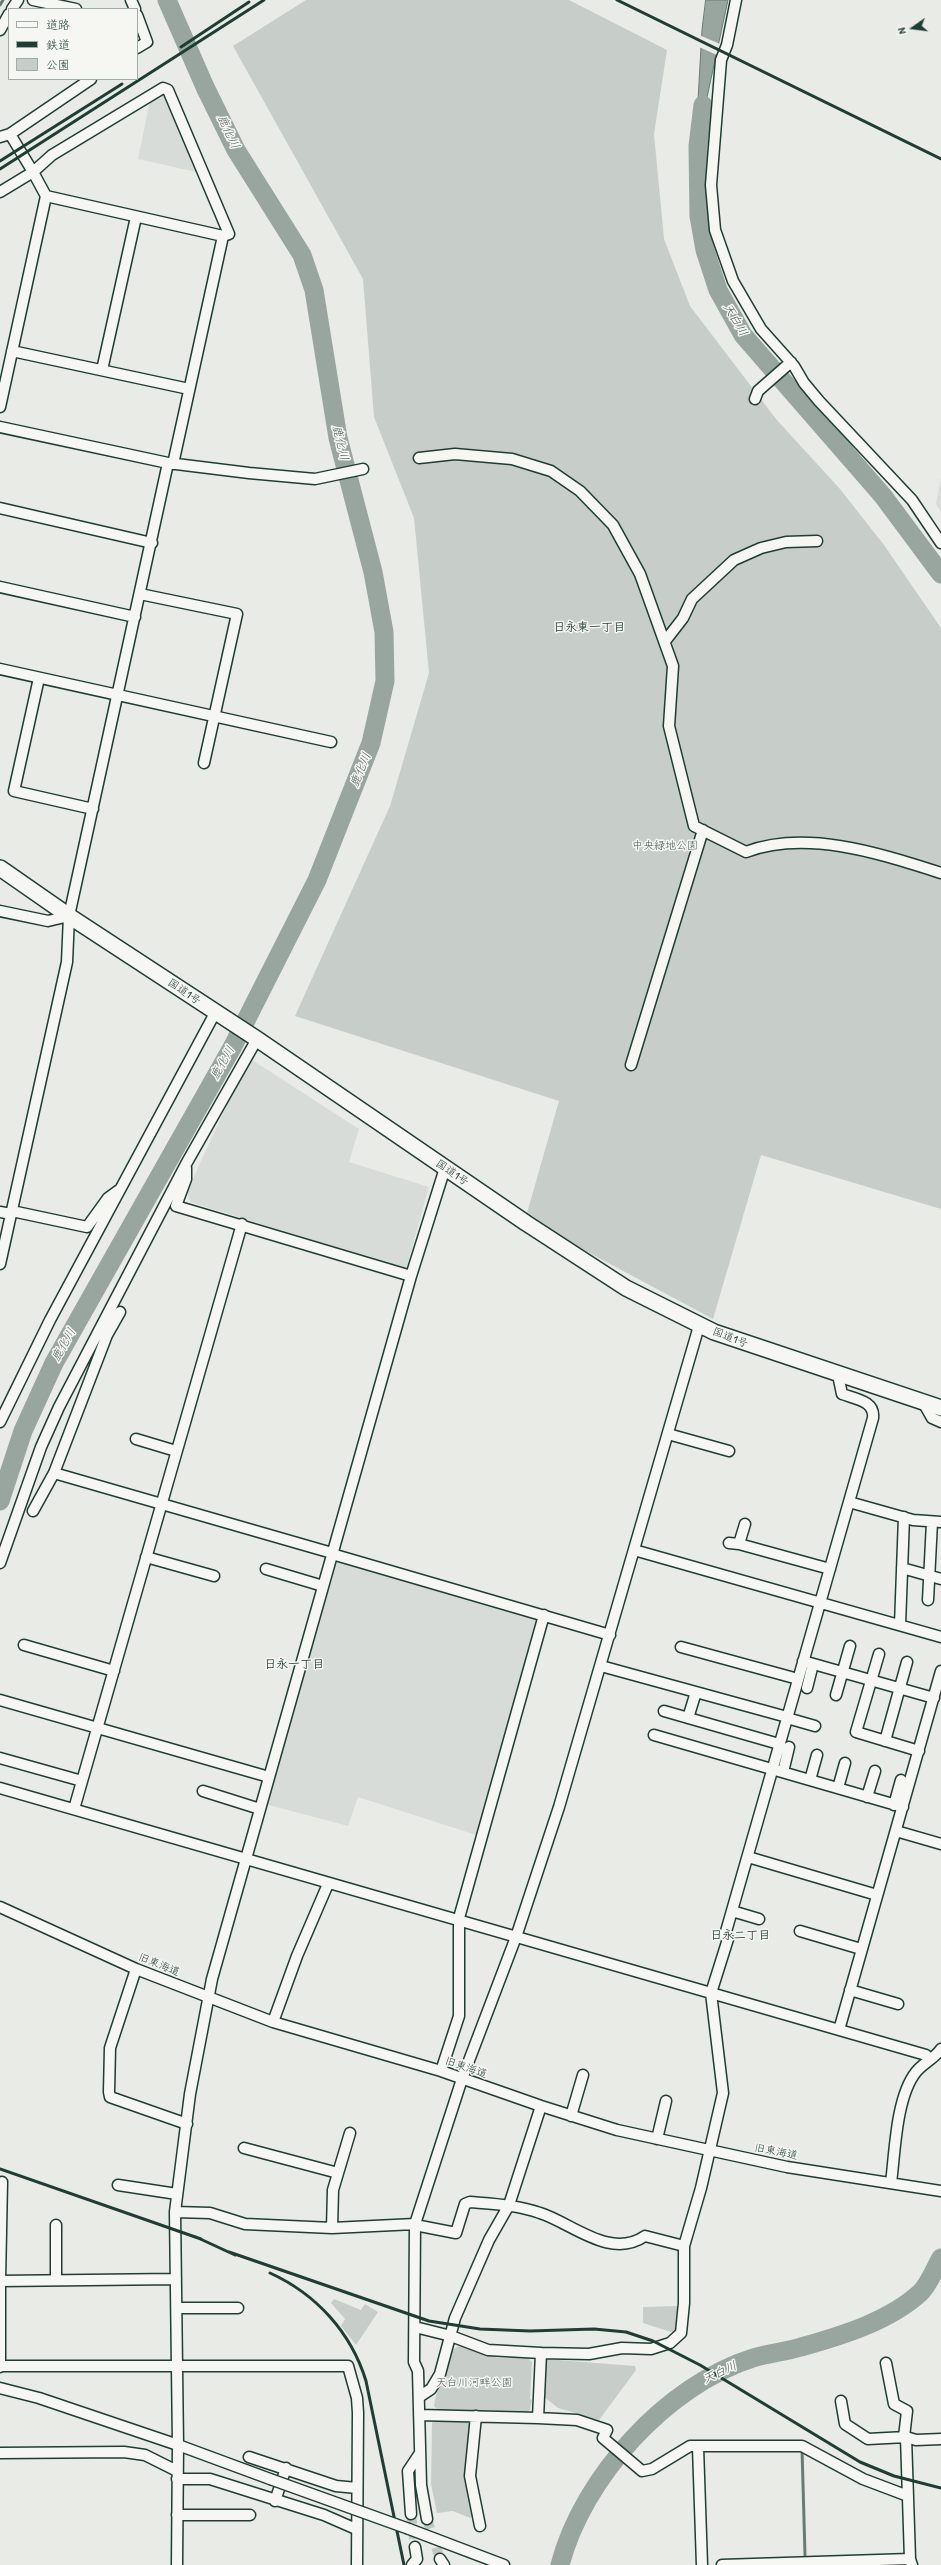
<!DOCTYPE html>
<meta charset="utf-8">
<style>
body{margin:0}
#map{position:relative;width:941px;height:2565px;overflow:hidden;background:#e9ebe7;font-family:"Patrick Hand","Klee One",sans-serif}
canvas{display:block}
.legend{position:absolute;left:8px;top:8px;width:130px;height:72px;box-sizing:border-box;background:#f6f6f2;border:1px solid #a0aca6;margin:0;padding:5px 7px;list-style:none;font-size:12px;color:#1f3d34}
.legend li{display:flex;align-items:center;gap:8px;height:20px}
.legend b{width:20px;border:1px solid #a0aca6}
.north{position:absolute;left:893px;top:8px;width:40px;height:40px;-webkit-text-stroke:3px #f6f6f2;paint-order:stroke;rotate:256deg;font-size:11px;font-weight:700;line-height:16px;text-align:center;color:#1f3d34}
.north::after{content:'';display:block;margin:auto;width:14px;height:18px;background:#1f3d34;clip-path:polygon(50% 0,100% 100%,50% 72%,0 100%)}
</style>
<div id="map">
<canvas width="941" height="2565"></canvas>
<ul class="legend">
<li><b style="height:5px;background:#f6f6f2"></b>道路</li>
<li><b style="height:5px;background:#1f3d34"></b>鉄道</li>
<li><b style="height:11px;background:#c7cec9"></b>公園</li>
</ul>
<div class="north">N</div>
</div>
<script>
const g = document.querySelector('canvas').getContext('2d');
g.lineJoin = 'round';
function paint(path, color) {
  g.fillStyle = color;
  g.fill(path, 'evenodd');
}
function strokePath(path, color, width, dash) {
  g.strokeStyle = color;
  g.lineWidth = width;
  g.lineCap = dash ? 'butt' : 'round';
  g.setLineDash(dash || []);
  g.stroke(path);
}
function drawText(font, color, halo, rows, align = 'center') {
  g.font = font + ' "Patrick Hand","Klee One",sans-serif';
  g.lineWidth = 3;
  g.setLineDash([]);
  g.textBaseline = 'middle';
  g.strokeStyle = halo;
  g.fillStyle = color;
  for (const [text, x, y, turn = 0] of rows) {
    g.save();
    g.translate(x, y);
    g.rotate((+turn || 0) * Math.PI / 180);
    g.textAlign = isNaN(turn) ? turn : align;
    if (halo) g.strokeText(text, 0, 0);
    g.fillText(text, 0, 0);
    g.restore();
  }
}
const built = new Path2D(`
 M164,93l37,80 -63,-14 12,-59z
 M941,478v34l-5,-8z
 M249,1058l110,71 -10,33 80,25 -23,82 -216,-67 -3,-11z
 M338,1559l202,58 -61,219 -121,-39 -10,29 -83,-22z`);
const green = new Path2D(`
 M306,0h263l98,50 -13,84 10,105 26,67 86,113 64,70 44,56 57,83v581l-180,-54 -48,164 -157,-84 -29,-22 32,-112 -264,-85 95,-210 39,-133 -15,-155 -40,-101 -11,-138 -130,-233z
 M334,2299l27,11 4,-6 13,8 -22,33 -15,-19 4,-7 -14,-16z
 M680,2306l-2,18 -4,9 -31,-10v-16z
 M459,2346l39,12h30l4,4 -2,37 2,1 -3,13 -91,-3 -4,-4c2,-20 15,-36 18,-56z
 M545,2359l90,7 1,4 -37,50 -41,-12 -15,-12z
 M437,2419l32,1 2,3c-5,34 -6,60 3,93l-4,2 -17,-7 -16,2 -6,-29 1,-61z`);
const water = new Path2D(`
 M706,0h22l-33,153 7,-123z`);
const pier = new Path2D(`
 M699,35l21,9 -3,11 -18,-8z`);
const stream = new Path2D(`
 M0,5l3,-5
 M802,2449l3,106`);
const river = new Path2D(`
 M703,105l-5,41 1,70 6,34 13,40 25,45 140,161 58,78
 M0,1501l23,-70 31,-68 179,-317 84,-166 54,-137 14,-62 -1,-49 -11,-60 -35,-134 -24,-148 -12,-35 -66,-105 -31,-63 -38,-87
 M560,2565c23,-88 107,-180 193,-207 16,-5 32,-6 48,-11 40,-11 89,-26 120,-55 8,-8 14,-24 20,-34`);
const minorTunnel = new Path2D(`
 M411,2514l4,33
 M427,2519l13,40`);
const minor = new Path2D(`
 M33,0l43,9
 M131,0l4,9
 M736,0l-9,45 -6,15 -10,125 4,45 18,51 28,48 33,37 10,17 15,18 93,99 29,43
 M12,9l6,-9
 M137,15l10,27 -10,6
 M0,30l9,-16
 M10,134l23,38 19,-17 111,-67 5,2 61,144 -6,2
 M0,137l10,-3 81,-55
 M0,192l33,-20 13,24
 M12,351l177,38
 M102,370l34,-153
 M755,399l3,-8 33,-29
 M0,407l46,-211 177,40 -50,228
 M0,427l168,36 81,10 66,6 48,-10
 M419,458l36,-4 57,5 39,12 29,20 33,34 27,49 33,92 -4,60 25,100 52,26c61,-23 135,2 195,21
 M0,508l152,35
 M0,587l135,30
 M140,594l97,20 -33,149
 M666,640l17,-22 9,-19 42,-39 27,-12 25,-6 31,-1
 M0,669l331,73
 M39,678l-25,113 79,18
 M0,911l48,10 21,-5
 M631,1065l72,-235
 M186,1168v11l-10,27 235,70
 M12,1211l75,16 21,-29 11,-8
 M0,1212l11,2
 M0,1264l67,-302 2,-46 99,-453
 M923,1402l9,16 9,4
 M0,1422l50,-102 165,-307
 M668,1434l61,17
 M136,1439l40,12
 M54,1473l278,80
 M849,1502l64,18 28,2
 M33,1511l21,-38 53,-138 13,-23
 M729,1543l10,1 6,-20
 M739,1544l91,25
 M634,1550l307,87
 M332,1554l278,81
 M146,1557l68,19
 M0,1563l41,-116 18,-40 127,-243 71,-125
 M902,1568l39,11
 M266,1569l57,17
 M928,1600l4,-78
 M900,1625l4,-108
 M24,1645l90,26
 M681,1647l117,32
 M879,1654l-23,78 63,19
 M803,1661l131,37
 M601,1666l186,51
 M807,1688l6,-24
 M836,1695l14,-49
 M0,1700l269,77
 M664,1711l115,33
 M688,1718l8,-26
 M787,1718l28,8
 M654,1735l249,72
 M885,1741l22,-79
 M0,1758l82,23
 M783,1772l6,-25
 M810,1780l7,-25
 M0,1788l926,267 4,4
 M838,1788l7,-25
 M203,1791l57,18
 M867,1797l8,-26
 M894,1805l7,-25
 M74,1809l168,-585
 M896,1831l45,13
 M748,1857l129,38
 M0,1907l136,62 137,53 168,49 100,35 76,24 170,37 154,24
 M732,1911l27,8
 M800,1931l61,18
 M136,1969l-26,79 -1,44 1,5 77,27
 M850,1990l48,14
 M273,2022l24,-66 31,-72
 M839,2030l102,-359
 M441,2071l18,-55v-98l85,-303
 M571,2116l12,-41
 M657,2139l9,-38
 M244,2148l94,25
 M891,2183c4,-31 5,-86 25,-111 7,-9 18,-13 25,-23
 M118,2185l59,9
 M175,2212l3,233 -1,120
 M415,2224l-83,4 -87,-4 -35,-11 -35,-1 15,-118 22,-115 199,-703 34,-108
 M415,2225l41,8 9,-29 5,-2c24,2 48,3 70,11 32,10 70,47 105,23l39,10
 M332,2228l1,-38 17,-57
 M56,2280v-55
 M0,2281l2,-99
 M177,2308h61
 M415,2327l36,9 37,14 53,3 -3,65 39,2 30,10 -4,8 39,33 10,-2 38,-23h112l61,33 45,17
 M541,2353l48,1 33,-6 29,1 19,-6 11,-10 3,-30v-57l17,-58 22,-95 -12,-100 17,-54 -3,-4 148,-517c2,-17 -17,-19 -31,-24l-4,-19
 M886,2363l8,41 13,7 -3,26
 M0,2366h348l9,32 1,15 -1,152
 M0,2367v-86l176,-2
 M0,2388l39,10 139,47 92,34
 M419,2397l12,-8 9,-15 15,-56 34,-78 20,-35 32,-99
 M841,2401l4,23 23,15 38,-2 10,3 25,-1
 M419,2415l119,3
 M476,2416l-6,60 10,50
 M906,2437l4,122 2,6
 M698,2447l4,118
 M0,2453l124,-1 21,3 32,16
 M249,2457l87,29 21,2
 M177,2479h33l114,36 32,14
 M275,2501l11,-33
 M411,2514l-3,-43 12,-18
 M177,2515h73
 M427,2519l-6,-34 -3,-114 -4,-9 1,-138 47,-145 54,-142 43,-130 140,-481
 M409,2529l95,36
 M440,2559l4,6
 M412,2565l5,-6 -2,-12
 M722,2565l188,-6`);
const highway = new Path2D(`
 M0,868l69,48 188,123 269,184 100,65 88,44 227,76`);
const rail = new Path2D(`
 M617,0l324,159
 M181,47l68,-45
 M0,161l122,-77
 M0,169l264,-169
 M0,2169l201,70
 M196,2237l39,18
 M229,2252l200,69 51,8 50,2 64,-2 32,3 27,9 47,24 160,97 34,14 47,12
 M270,2273c46,21 81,59 96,108l38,184`);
const minorBridge = new Path2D(`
 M270,2479l139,50`);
const parkNames = [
 ["中央緑地公園",665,846],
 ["天白川河畔公園",474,2383]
];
const streetNames = [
 ["国道1号",184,992,34],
 ["国道1号",452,1173,34],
 ["国道1号",730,1338,21],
 ["旧東海道",159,1965,22],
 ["旧東海道",466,2068,19],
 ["旧東海道",776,2152,11]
];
const waterNames = [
 ["鹿化川",228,132,65],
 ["天白川",735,320,59],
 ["鹿化川",340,443,77],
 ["鹿化川",361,770,-68],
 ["鹿化川",223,1063,-61],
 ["鹿化川",64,1345,-61],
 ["天白川",720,2373,-25]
];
const neighbourhoodNames = [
 ["日永東一丁目",589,628],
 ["日永一丁目",294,1665],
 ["日永二丁目",740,1936]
];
paint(built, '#d8dcd8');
paint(green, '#c7cec9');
paint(water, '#99a6a0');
strokePath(water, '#687c75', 1);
paint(pier, '#e9ebe7');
strokePath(stream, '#687c75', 3);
strokePath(river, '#99a6a0', 19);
strokePath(minorTunnel, '#c1c8c3', 10, [10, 5]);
strokePath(minor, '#1f3d34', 13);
strokePath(highway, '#1f3d34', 18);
strokePath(minor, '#f6f6f2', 10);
strokePath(highway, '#f6f6f2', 15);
strokePath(rail, '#1f3d34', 3);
strokePath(minorBridge, '#1f3d34', 13, []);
strokePath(minorBridge, '#f6f6f2', 10);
drawText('11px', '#415a52', '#f6f6f2', parkNames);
drawText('11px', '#1f3d34', '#f6f6f2', streetNames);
drawText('italic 12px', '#445c54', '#f6f6f2', waterNames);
drawText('bold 12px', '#1f3d34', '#f6f6f2', neighbourhoodNames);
</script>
